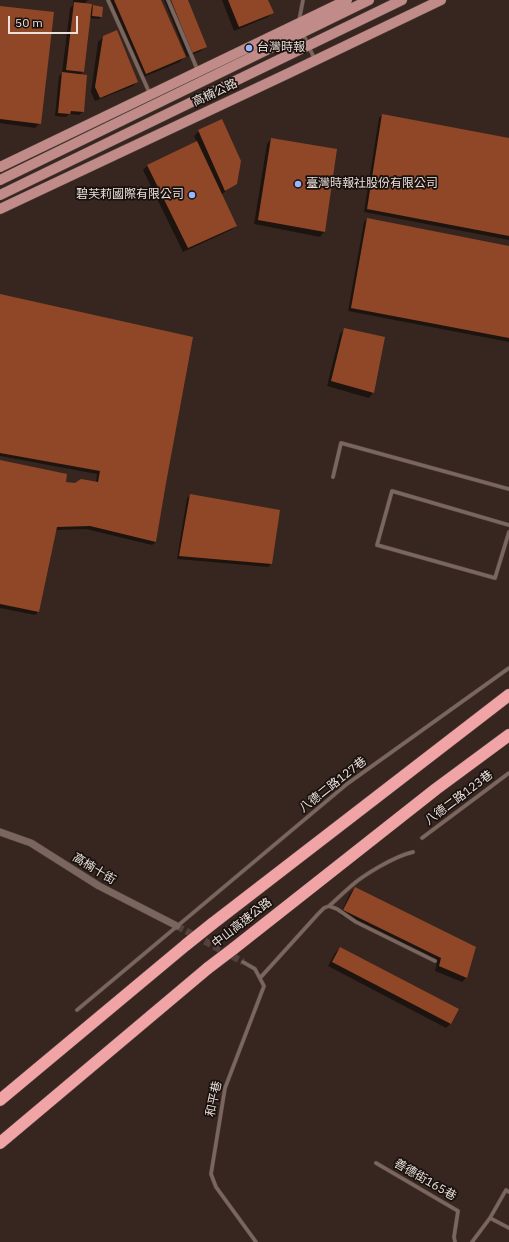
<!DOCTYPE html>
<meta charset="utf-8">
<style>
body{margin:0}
#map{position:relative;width:509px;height:1242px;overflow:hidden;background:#37261f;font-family:"IBM Plex Sans",sans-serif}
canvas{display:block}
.scale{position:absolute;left:8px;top:16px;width:70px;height:18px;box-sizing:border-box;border:2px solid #ebdfda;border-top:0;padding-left:5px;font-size:12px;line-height:14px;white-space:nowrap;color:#ebdfda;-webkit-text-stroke:3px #19110e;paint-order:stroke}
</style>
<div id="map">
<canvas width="509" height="1242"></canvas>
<div class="scale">50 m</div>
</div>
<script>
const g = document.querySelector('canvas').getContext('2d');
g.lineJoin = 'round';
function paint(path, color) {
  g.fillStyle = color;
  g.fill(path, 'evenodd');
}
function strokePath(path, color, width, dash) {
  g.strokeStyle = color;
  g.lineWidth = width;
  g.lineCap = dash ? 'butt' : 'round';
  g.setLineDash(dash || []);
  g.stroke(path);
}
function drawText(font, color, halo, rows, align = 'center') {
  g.font = font + ' "IBM Plex Sans","Noto Sans TC",sans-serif';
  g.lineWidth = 3.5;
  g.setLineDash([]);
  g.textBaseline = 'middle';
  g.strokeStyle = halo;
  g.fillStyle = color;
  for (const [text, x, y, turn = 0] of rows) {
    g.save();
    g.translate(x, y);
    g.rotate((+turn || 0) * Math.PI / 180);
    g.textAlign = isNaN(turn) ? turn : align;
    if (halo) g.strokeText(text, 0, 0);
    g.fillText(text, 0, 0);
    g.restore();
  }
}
const shadow = new Path2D(`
 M73,0h15l-4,4 6,6 3,-4 8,11 -2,2 -10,-1 -6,54 -3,3 3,37 -4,3 -10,-1 -3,3 -11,-1 4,-40 3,-3 8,-65 4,-4h-1z
 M108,0h52l24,57 -4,5 -39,16z
 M164,0h23l19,46 -5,5 -14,6z
 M222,0h45l5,12 -4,5 -34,14z
 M0,7l40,116 -5,5 -35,-5z
 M103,37l34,44 -4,5 -38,15 -4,-9 7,-50z
 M382,115l127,24v101l-145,-28 15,-94z
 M199,131l37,52 -15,12 15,31 -5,4 -48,22 -40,-82 5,-5 49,-23 -3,-6z
 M271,139l65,11 -12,82 -4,5 -66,-13 13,-80z
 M367,219l142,28v95l-161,-31 16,-89z
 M0,295l165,188 -9,59 -4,3 -66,-16 -30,1 -18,82 -3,3 -35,-7v-147l65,22 11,1 20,-2 1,-8 -97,-18z
 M344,330l40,8 -11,55 -4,5 -42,-12 13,-52z
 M191,495l80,69 -3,3 -91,-8 10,-61z
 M355,888l119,60 -8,30 -4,4 -27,-11 2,-9 -97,-47 10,-22z
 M340,948l111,75 -5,5 -118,-62 7,-13z`);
const building = new Path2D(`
 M114,0h47l25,57 -40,17z
 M171,0h17l19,47 -15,6z
 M228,0h40l6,13 -35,14z
 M74,2l18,2 -8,68 -18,-2z
 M93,5l10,2 -1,10 -10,-1z
 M0,6l54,6 -13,112 -41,-5z
 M117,30l21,52 -38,16 -5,-11 8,-51z
 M62,72l25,3 -3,37 -13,-1 -1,3 -12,-1z
 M382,114l127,24v98l-142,-27z
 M222,119l19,42 -4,23 -12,7 -27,-61z
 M271,138l66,11 -12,83 -67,-12z
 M197,141l40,85 -49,22 -41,-83z
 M367,218l142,28v92l-158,-30z
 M0,294l193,43 -27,146 -10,59 -66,-16 -33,1 -18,85 -39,-8v-144l67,14 -1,8 9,1 6,-4 17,3 2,-11 -100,-18z
 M344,328l41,9 -11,56 -43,-12z
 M190,494l90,16 -8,54 -93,-8z
 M355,887l121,60 -9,31 -28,-12 2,-8 -98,-48z
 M340,947l119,62 -8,15 -119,-62z`);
const streetTunnel = new Path2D(`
 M177,926l66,36`);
const lane = new Path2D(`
 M108,0l42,94
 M168,0l30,71
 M299,21l4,-21
 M303,34l12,26
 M333,477l8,-34 168,46
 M509,525l-117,-34 -15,54 118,33 14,-46
 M422,838l87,-65
 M329,906c7,-6 14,-13 21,-19 13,-12 45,-31 63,-35
 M243,962l12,7 9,17 -39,102 -14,86 5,13 40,55
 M260,978l58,-64 6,-6 5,-2 8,3 19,13 79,39
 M77,1010l270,-226 162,-116
 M376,1163l82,48 -4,26 1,5
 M490,1218l19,10
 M472,1242l18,-24 16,-28 3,2`);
const street = new Path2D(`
 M0,832l31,11 68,43 78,40`);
const primary = new Path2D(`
 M0,167l347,-167
 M0,180l369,-180
 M0,195l402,-195
 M0,209l289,-136 152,-73`);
const highway = new Path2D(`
 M212,924l297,-229
 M233,949l203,-160 73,-54
 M0,1100l187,-156
 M0,1143l208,-175`);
const highwayBridge = new Path2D(`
 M187,944l25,-20
 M208,968l25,-19`);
const markers = [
 [249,48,4,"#99b5fd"],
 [298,184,4,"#99b5fd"],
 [192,195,4,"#99b5fd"]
];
const poiNames = [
 ["台灣時報",257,48],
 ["臺灣時報社股份有限公司",306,184],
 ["碧芙莉國際有限公司",184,195,"right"]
];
const streetNames = [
 ["高楠公路",215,93,-25],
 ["八德二路127巷",333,785,-38],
 ["八德二路123巷",459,798,-37],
 ["高楠十街",94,869,31],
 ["中山高速公路",242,923,-38],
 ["和平巷",214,1099,-78],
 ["善德街165巷",425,1180,30]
];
paint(shadow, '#0007');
paint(building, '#904727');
strokePath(streetTunnel, '#52423b', 7, [7, 3.5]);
strokePath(lane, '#4f413a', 4.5);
strokePath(street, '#4f413a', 8);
strokePath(primary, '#4f413a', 11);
strokePath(highway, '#4f413a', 13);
strokePath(lane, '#7a665e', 3.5);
strokePath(street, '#7a665e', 7);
strokePath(primary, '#c18b89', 10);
strokePath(highway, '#f1a4a6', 12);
strokePath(highwayBridge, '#4f413a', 13, []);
strokePath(highwayBridge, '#f1a4a6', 12);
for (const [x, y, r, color] of markers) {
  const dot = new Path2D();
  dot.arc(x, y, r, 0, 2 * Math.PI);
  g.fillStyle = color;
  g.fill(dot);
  strokePath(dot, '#19110e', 1.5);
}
drawText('12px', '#ebdfda', '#19110e', poiNames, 'left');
drawText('12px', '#ebdfda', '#19110e', streetNames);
</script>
